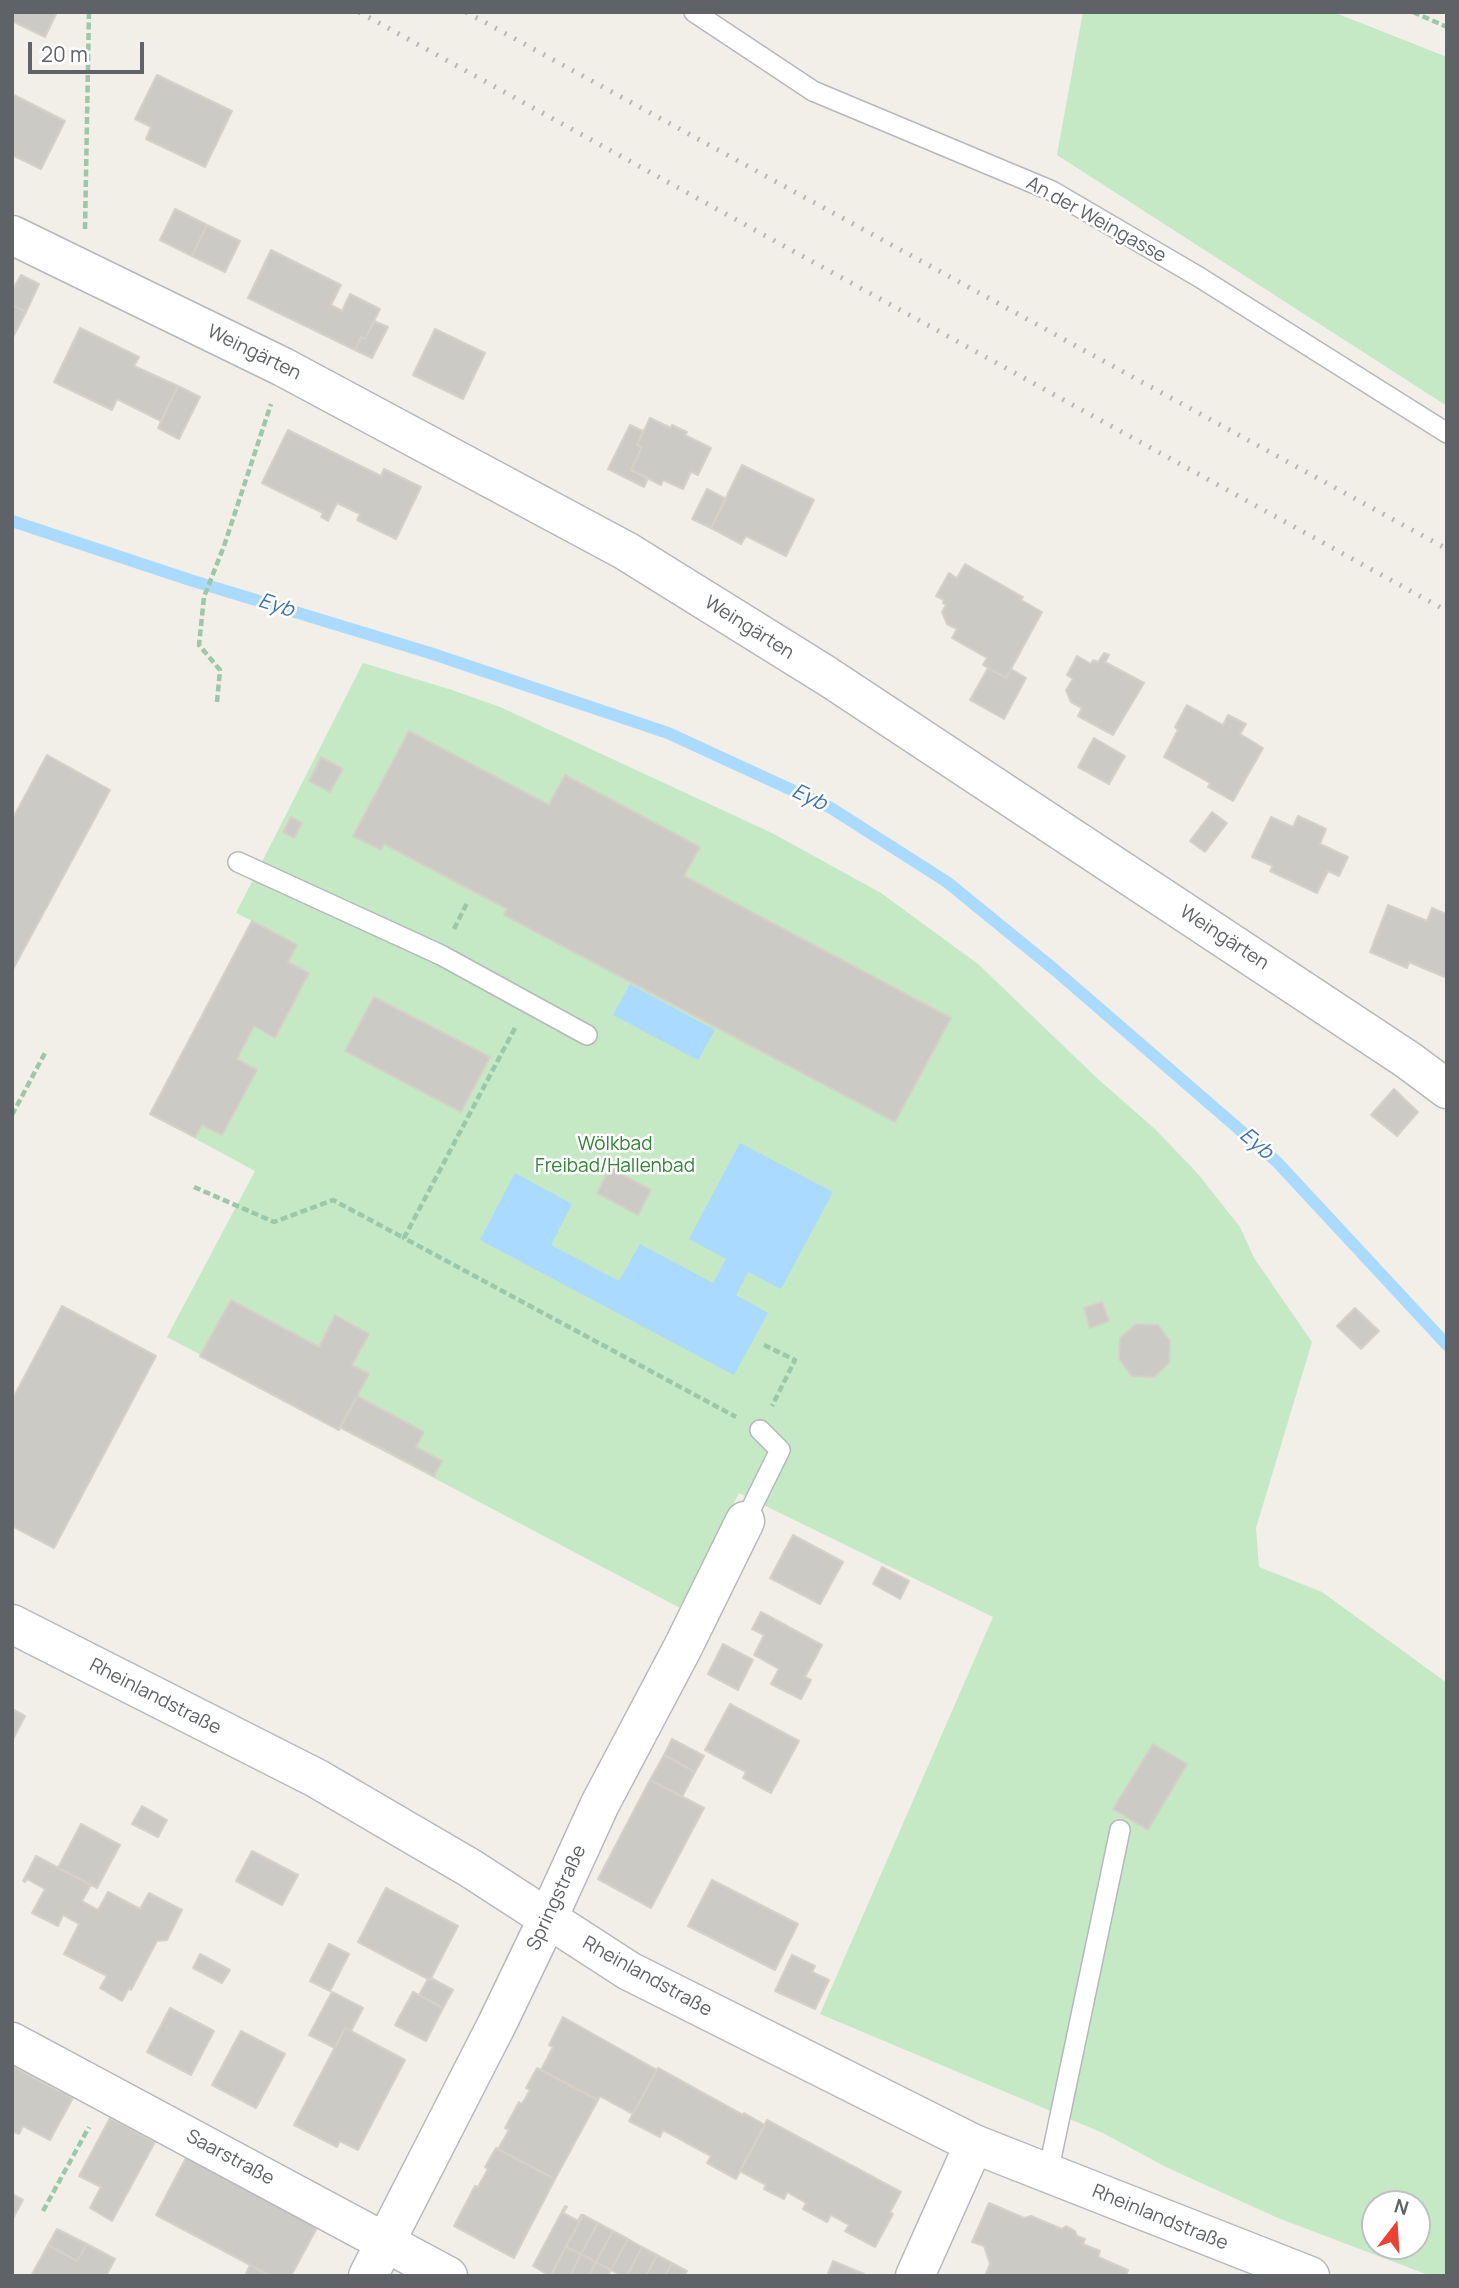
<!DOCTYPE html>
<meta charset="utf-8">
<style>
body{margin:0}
#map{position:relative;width:1459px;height:2288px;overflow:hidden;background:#f1efe8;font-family:Manrope,sans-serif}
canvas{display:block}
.frame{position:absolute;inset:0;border:14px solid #5f6368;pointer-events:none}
.north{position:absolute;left:1361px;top:2190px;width:70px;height:70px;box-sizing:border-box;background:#fff;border:2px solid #bfc1c3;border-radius:50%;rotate:17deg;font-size:19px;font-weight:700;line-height:28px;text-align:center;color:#5f6368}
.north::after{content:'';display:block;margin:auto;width:24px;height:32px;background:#ea4335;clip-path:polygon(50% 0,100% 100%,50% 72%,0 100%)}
.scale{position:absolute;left:28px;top:42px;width:116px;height:32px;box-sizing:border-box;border:4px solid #5f6368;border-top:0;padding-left:9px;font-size:21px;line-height:24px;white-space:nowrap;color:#5f6368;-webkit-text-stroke:5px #fff;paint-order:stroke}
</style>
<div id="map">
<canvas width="1459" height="2288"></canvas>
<div class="frame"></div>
<div class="north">N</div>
<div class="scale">20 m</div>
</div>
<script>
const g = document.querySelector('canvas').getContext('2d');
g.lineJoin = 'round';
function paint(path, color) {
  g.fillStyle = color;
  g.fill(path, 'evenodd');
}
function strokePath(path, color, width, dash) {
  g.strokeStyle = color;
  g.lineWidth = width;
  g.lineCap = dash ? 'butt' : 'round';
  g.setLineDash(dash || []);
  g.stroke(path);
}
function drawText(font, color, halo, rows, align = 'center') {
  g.font = font + ' Manrope,sans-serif';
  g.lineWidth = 5;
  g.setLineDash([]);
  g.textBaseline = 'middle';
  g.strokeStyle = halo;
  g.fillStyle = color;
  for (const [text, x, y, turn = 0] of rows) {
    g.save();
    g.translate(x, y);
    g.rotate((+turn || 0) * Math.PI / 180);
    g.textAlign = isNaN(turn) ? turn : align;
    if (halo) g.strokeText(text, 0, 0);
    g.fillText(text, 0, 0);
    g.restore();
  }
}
const green = new Path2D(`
 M1083,12h250l114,45v349l-390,-251z
 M363,663l89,27 48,17 272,126 109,60 97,71 121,116 56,49 43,45 42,53 14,31 58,84 -56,186 3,39 63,25 125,91v593h-16l-153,-58 -112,-51 -63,-34 -283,-119 173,-397 -254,-124 -57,116 -515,-272 88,-166 -105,-57 102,-193 -16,-8zM1375,2204h42v42h-42z`);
const water = new Path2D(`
 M630,984l85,46 -17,30 -85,-45z
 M740,1143l93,49 -52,97 -33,-17 -12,23 32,18 -34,62 -254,-135 35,-67 57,31 -21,41 68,36 21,-37 73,39 13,-24 -37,-20z`);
const stream = new Path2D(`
 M12,521l178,59 240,73 238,80 163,75 116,74 108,88 222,192 170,183`);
const building = new Path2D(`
 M12,12h45l-12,25 -33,-16z
 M157,75l75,36 -27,56 -59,-28 5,-12 -16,-8z
 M12,94l53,27 -24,48 -29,-14z
 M175,209l32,16 -15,31 -32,-16z
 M207,225l33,16 -15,31 -33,-16z
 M271,250l70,35 -10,20 11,6 8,-17 30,15 -15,30 -4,-2 -6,13 -107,-52z
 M21,275l18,9 -13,28 -14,-7v-14z
 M12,305l14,7 -14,27z
 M374,321l14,6 -16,31 -17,-8 6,-13 4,2z
 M80,328l59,29 -5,9 44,20 -17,35 -44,-22 -5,11 -58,-28z
 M435,329l50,24 -22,46 -50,-24z
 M178,386l22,11 -21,42 -21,-11z
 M650,418l21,10 1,-3 15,7 -2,3 26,13 -13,27 -7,-3 -8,17 -20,-9 -2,5 -30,-15 11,-23 -5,-2z
 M630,425l13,6 -6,14 5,2 -11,23 17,8 -4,9 -36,-18z
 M288,430l93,46 3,-7 37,18 -25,52 -39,-19 3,-6 -23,-11 -9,18 -7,-4 2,-4 -61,-30z
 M742,465l72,35 -28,56 -40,-20 -5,8 -30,-16z
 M707,489l19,10 -15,29 -19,-9z
 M965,564l58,33 -2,3 21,12 -36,66 -23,-13 4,-7 -35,-20 5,-9 -10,-5 -5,-12 4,-7 -3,-2 1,-3 -8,-4 13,-23 8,5z
 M1104,653l5,2 -4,7 39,21 -31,52 -35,-19 4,-8 -11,-6 -5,-12 7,-11 -6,-4 10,-19 14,8 2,-4 5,2z
 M988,668l18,10 5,-9 15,9 -22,41 -34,-19z
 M1187,705l36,20 5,-10 18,9 -6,10 23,14 -30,53 -25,-14 2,-4 -46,-26 14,-27 -3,-3z
 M409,731l140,74 16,-30 135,72 -16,29 267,142 -56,104 -391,-207 3,-6 -123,-65 -3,6 -28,-14z
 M1094,738l31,18 -16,28 -31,-17z
 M47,755l63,35 -98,181v-151z
 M321,757l22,12 -13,23 -21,-11z
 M1212,812l15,11 -22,29 -15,-11z
 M1298,816l28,13 -6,15 28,13 -9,19 -11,-5 -11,22 -47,-22 3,-5 -21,-9 19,-40 22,10z
 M291,817l11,6 -8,15 -11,-6z
 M1388,905l39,16 5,-13 14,6 1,64 -38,-16 -2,6 -37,-16z
 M252,921l45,24 -9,17 21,11 -34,65 -21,-12 -17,33 20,11 -35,65 -20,-10 -7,12 -45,-23z
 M374,997l116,60 -29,55 -116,-61z
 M1394,1089l24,23 -21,24 -26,-21z
 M610,1168l41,22 -13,25 -41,-22z
 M231,1300l88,47 16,-32 34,19 -17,31 17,9 -30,56 -139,-74z
 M1102,1302l7,19 -19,7 -6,-20z
 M62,1306l94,50 -102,192 -42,-22v-126z
 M1355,1308l24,23 -18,18 -24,-23z
 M1136,1324l22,1 12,16 -1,22 -15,14 -22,-1 -13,-17 1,-21z
 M357,1396l67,36 -8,15 26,14 -8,15 -94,-49z
 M793,1535l50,27 -23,42 -50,-26z
 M882,1567l27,14 -9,18 -27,-15z
 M761,1612l61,33 -17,32 6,3 -10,19 -30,-15 8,-15 -25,-14 10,-20 -12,-6z
 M723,1644l30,16 -15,30 -30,-16z
 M730,1704l69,37 -28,52 -28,-15 3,-6 -41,-22z
 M12,1709l13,7 -13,25z
 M672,1739l32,17 -9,16 -31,-17z
 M1153,1744l34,20 -39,66 -35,-21z
 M664,1755l31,17 -13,25 -32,-17z
 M650,1780l54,28 -53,100 -53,-29z
 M142,1806l25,14 -9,17 -26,-13z
 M81,1824l39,21 -23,43 -39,-20z
 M252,1851l46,24 -16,30 -46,-24z
 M36,1856l55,29 -9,16 16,9 10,-18 32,17 9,-16 33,17 -15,30 -10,1 -26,49 -2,-2 -7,13 -22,-13 7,-12 -43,-22 15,-30 -16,-9 -5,11 -26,-13 13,-24 -18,-10 -2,3 -2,-1z
 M712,1880l86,44 -23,46 -87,-44z
 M386,1888l72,38 -28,54 -72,-38z
 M329,1944l20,10 -19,37 -20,-10z
 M200,1954l30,16 -8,13 -29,-15z
 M792,1955l23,11 -3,6 17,8 -14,29 -40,-18z
 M431,1978l22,12 -10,18 -24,-13 9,-16 2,1z
 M332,1992l31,16 -12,23 -6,-3 -10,20 -26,-13z
 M413,1992l30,16 -17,33 -31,-16z
 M170,2008l44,23 -23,44 -44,-23z
 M563,2017l94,53 -24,44 -33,-18 -2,4 -57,-30 12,-23 -4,-2z
 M345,2028l60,32 -47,90 -18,-9 -3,6 -43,-22z
 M241,2031l44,23 -29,54 -44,-23z
 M12,2066l61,32 -23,42 -27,-14 -4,8 -7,-3z
 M537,2068l61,32 -43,79 -57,-30 11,-19 -4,-2 14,-26 3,2 8,-14 -4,-2z
 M658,2068l85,47 1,-2 21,12 -29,54 -29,-16 4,-7 -48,-26 -3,7 -31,-16z
 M110,2118l45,24 -43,79 -22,-13 11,-21 -22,-11z
 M767,2120l134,72 -11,20 3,2 -18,33 -30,-16 4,-6 -18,-10 -4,7 -24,-13 3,-6 -19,-11 -3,7 -20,-10 2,-4 -26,-14z
 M496,2148l59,31 -41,79 -60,-32 21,-40 3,1 10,-18 -3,-2z
 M187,2156l131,70 -27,50h-20l-115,-61z
 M12,2194l11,6 -11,20z
 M989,2203l35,15 7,-2 31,13 4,-3 9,5 2,5 8,3 -2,5 17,7 -2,6 30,13 -2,6h-141l5,-12 -6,-18 -12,-4z
 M565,2206l2,1 -4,6 15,8 3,-6h2l-33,61 -17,-10z
 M583,2215l15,8 -17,31 -15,-7z
 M598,2223l15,8 -17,31 -15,-8z
 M57,2229l30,15 -10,17 -29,-16z
 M613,2231l15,8 -17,31 -15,-8z
 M628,2239l14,8 -15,29h-6l-10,-6z
 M87,2244l28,15 -9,17h-75l17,-31 29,16z
 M566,2247l15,7 -11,22h-19z
 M642,2247l15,8 -11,21h-19z
 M581,2254l15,8 -7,14h-19z
 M657,2255l15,8 -7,13h-19z
 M833,2261l31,13v2h-37z
 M596,2262l15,8 -3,6h-19z
 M672,2263l15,8 -3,5h-19z
 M250,2265l21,11h-26z`);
const path = new Path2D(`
 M1413,12l34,15
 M85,229l4,-217
 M217,702l3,-32 -21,-25 5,-48 20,-51 47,-142
 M454,929l13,-26
 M515,1028l-111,210 332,179
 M12,1115l34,-64
 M194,1187l80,35 59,-22 71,38
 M764,1345l31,15 -23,46
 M43,2211l46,-84`);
const service = new Path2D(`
 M694,12l119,79 239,100 147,86 248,156
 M238,862l203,93 146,80
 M745,1521l35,-71 -20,-20
 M1048,2173l72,-343`);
const minor = new Path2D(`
 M12,235l271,132 343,184 201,125 581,384 39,29
 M547,1920l53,-116 83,-157 62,-126
 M12,2042l436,234
 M915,2276l59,-132`);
const tertiary = new Path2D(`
 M368,2276l129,-252 50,-104`);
const secondary = new Path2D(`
 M12,1624l304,154 154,90 159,103 345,173 336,132`);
const rail = new Path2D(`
 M359,12l1088,599
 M466,12l981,537`);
const streetNames = [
 ["An der Weingasse",1096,220,29],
 ["Weingärten",254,353,26],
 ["Weingärten",749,628,32],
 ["Weingärten",1224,938,33],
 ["Rheinlandstraße",155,1697,27],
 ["Springstraße",557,1898,-65],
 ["Rheinlandstraße",647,1977,29],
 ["Saarstraße",230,2158,28],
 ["Rheinlandstraße",1160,2218,22]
];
const parkNames = [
 ["Wölkbad",615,1145],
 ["Freibad/Hallenbad",615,1167]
];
const waterNames = [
 ["Eyb",276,606,18],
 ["Eyb",809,798,25],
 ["Eyb",1256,1144,40]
];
paint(green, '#c5e8c5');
paint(water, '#aadaff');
strokePath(stream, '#aadaff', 12);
paint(building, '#cccac5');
strokePath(building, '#d6d1c6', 2);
strokePath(service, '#b5b8bc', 22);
strokePath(minor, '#b5b8bc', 41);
strokePath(tertiary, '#b5b8bc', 41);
strokePath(secondary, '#b6babf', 41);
strokePath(path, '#9cc7a9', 4.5, [7, 3.5]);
strokePath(service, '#fff', 19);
strokePath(minor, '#fff', 38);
strokePath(tertiary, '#fff', 38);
strokePath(secondary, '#fff', 38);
strokePath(rail, '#b6b7b8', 5, [2, 9]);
drawText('19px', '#5f6368', '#fff', streetNames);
drawText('19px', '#348238', '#fff', parkNames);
drawText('italic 21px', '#4174aa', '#fff', waterNames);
</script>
